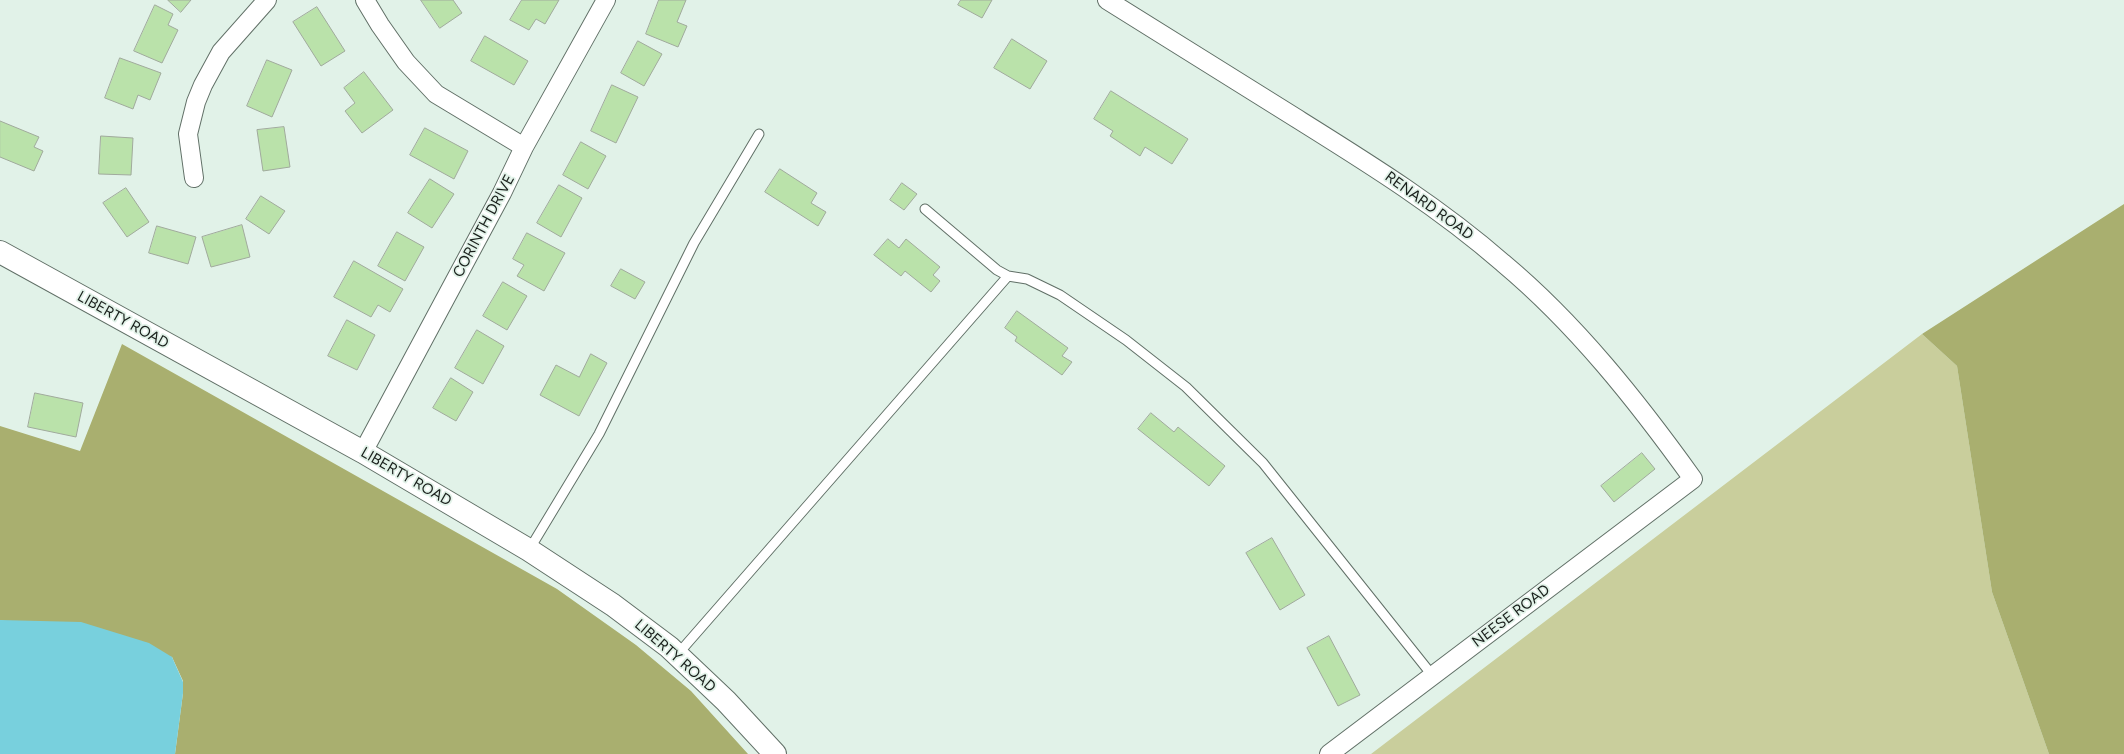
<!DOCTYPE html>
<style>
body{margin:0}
canvas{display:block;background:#e1f2e8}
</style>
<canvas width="2124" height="754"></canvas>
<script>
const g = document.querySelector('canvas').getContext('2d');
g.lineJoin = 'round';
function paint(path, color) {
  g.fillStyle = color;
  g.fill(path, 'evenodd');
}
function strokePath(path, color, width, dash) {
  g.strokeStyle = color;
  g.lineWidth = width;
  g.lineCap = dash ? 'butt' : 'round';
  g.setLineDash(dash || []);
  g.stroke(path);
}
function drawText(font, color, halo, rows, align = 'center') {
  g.font = font + ' Figtree,sans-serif';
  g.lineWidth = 3.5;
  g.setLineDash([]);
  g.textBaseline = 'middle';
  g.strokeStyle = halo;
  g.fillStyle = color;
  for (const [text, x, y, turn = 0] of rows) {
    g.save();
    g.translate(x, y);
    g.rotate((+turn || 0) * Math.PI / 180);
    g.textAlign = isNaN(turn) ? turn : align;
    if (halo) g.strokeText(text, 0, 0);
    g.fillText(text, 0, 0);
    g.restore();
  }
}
const green = new Path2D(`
 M1922,334l35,32 35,226 57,162h-678z`);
const forest = new Path2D(`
 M2124,204v550h-75l-57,-162 -35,-226 -35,-32z
 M122,344l435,245 79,56 55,46 57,63h-573l8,-61v-12l-11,-24 -172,-37v-194l80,25z`);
const water = new Path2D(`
 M0,620l81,2 68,21 23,14 11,25v11l-8,61h-175z`);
const building = new Path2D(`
 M168,0h23l-10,12z
 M421,0h32l9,13 -22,15z
 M522,0h37l-14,24 -9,-5 -7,11 -19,-10z
 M659,0h27l-9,22 10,4 -9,21 -32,-13z
 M961,0h31l-10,18 -24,-13z
 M155,5l18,9 -5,11 10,5 -16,33 -28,-12z
 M317,7l28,44 -24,15 -28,-44z
 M485,36l43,25 -14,24 -43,-24z
 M1012,39l35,22 -17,28 -36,-21z
 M638,41l24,13 -18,32 -23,-13z
 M120,58l41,15 -11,27 -12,-5 -5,14 -28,-11z
 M267,60l25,10 -20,47 -25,-11z
 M364,72l29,38 -31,23 -17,-22 10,-8 -11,-15z
 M612,85l26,12 -22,46 -25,-12z
 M1111,91l77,48 -16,25 -27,-17 -5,9 -30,-20 3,-5 -19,-12z
 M0,121l39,16 -5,10 9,4 -9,20 -34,-14z
 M284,127l6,40 -27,4 -6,-41z
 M425,128l43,23 -14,28 -44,-24z
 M101,136l32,2 -2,37 -32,-1z
 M581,142l25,14 -18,33 -25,-14z
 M780,169l37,24 -6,10 15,9 -8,14 -53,-34z
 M430,179l24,15 -22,34 -24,-15z
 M902,183l15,11 -13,16 -14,-10z
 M559,185l23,13 -21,39 -24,-14z
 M126,188l23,34 -22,15 -24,-34z
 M261,196l24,15 -16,23 -23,-15z
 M242,225l8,32 -39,10 -9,-30z
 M157,226l39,11 -8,27 -39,-11z
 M397,232l27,15 -19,34 -27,-15z
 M527,233l38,20 -21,38 -27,-15 7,-11 -11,-6z
 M888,239l11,9 7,-9 34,28 -7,8 7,6 -9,11 -26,-21 -4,5 -27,-21z
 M354,261l49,28 -13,23 -12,-7 -7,12 -37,-20z
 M621,269l24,13 -10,17 -24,-13z
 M503,282l24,14 -20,34 -24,-14z
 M1017,311l51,37 -6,8 10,6 -10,13 -47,-34 2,-4 -12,-9z
 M347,320l28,15 -18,35 -29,-14z
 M477,330l27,16 -21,38 -28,-16z
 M591,354l16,9 -28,53 -39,-21 16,-30 23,12z
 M451,378l22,14 -17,29 -23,-13z
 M35,393l48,10 -7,34 -48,-10z
 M1151,413l23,19 4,-5 47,39 -16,20 -71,-57z
 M1642,453l13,16 -41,33 -13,-16z
 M1272,538l33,57 -25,15 -34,-57z
 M1329,636l31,59 -22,11 -31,-58z`);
const service = new Path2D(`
 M925,209l72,61 11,6 19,3 33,16 66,45 60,47 77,76 169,212
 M529,550l70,-116 95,-191 65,-109
 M677,655l331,-379`);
const minor = new Path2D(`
 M365,0l15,25 26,37 30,32 88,53
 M1107,0c63,39 126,79 189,118 72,45 143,89 207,145 73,61 134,138 190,216l-364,275
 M194,178l-6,-44 8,-32 7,-17 18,-33 46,-52
 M363,452l139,-259 22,-46 82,-147`);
const tertiary = new Path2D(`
 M0,252l363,200 166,98 84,55 56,42 57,54 49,53`);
const streetNames = [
 ["RENARD ROAD",1429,206,36],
 ["CORINTH DRIVE",484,226,-62],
 ["LIBERTY ROAD",123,320,29],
 ["LIBERTY ROAD",406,477,30],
 ["NEESE ROAD",1511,616,-37],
 ["LIBERTY ROAD",675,656,41]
];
paint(green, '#c9ce9c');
paint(forest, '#a9af6f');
paint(water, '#78d0dd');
paint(building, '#bae2aa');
strokePath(building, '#a0aa9c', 1);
strokePath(service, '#617067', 11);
strokePath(minor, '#617067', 20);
strokePath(tertiary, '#617067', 24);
strokePath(service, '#fff', 9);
strokePath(minor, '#fff', 18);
strokePath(tertiary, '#fff', 22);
drawText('15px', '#191f1b', '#e1f2e8', streetNames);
</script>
